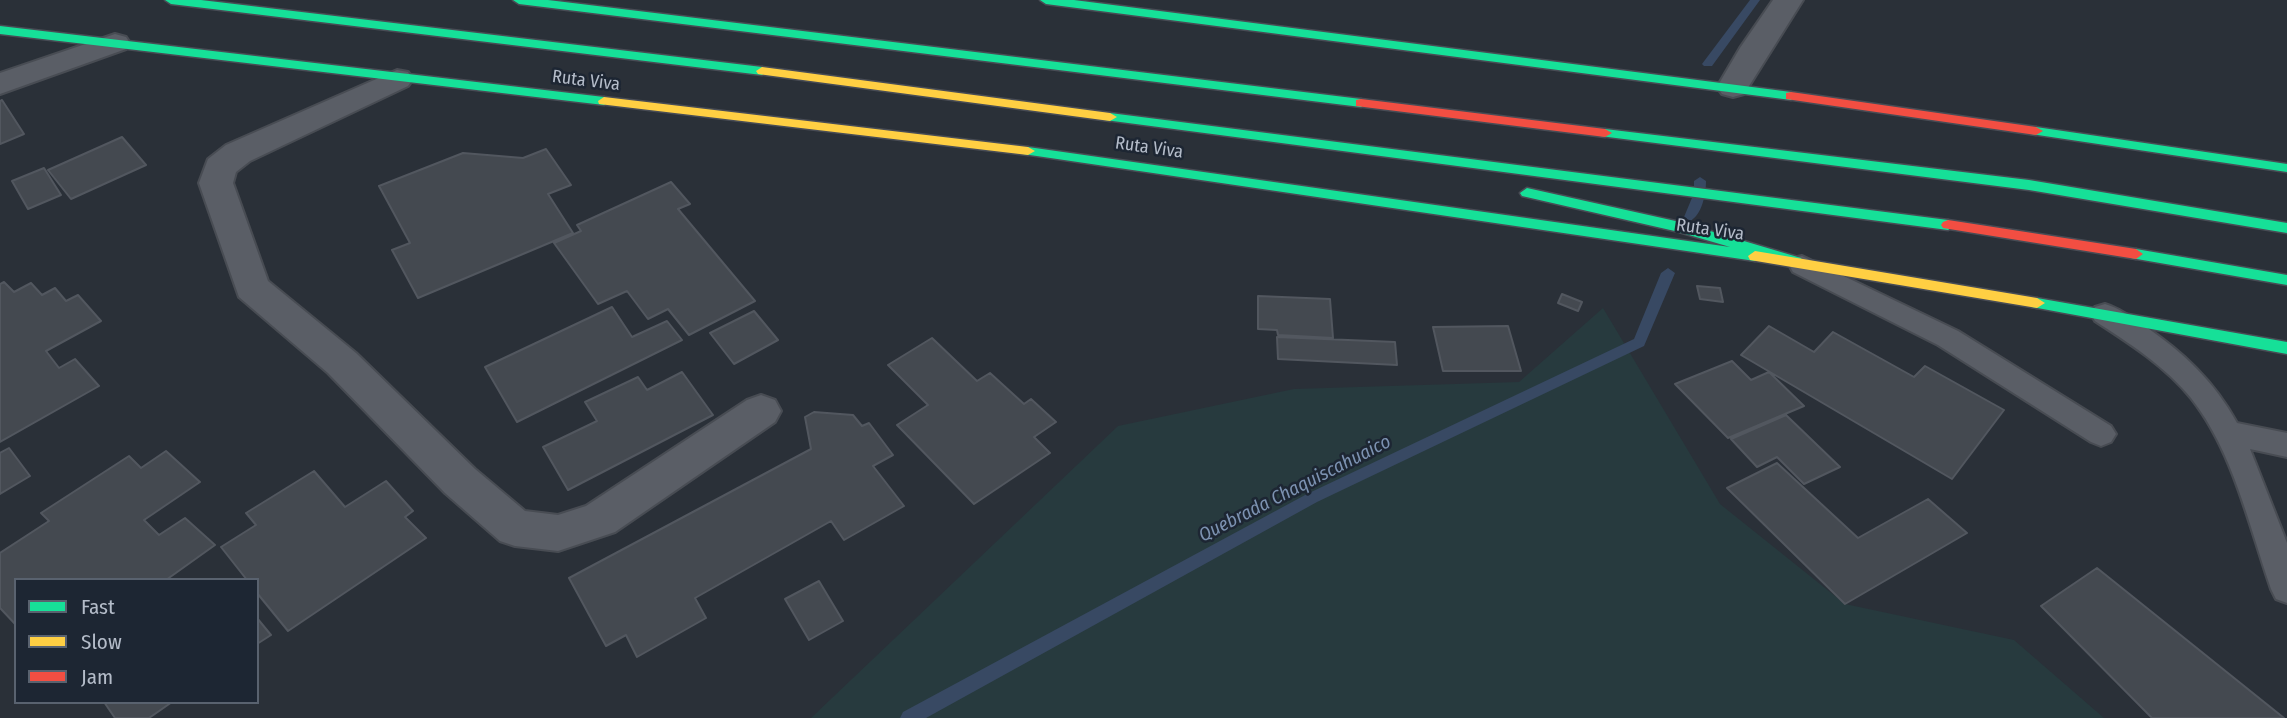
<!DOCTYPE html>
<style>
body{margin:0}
#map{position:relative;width:2287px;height:718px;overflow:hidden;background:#2a3038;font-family:"Fira Sans Condensed",sans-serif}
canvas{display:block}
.legend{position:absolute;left:14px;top:578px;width:245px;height:126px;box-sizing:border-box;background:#1d2633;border:2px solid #59626f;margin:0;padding:9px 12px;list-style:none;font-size:21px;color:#b4bcc9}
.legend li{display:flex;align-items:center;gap:14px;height:35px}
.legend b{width:35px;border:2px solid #59626f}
</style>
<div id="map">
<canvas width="2287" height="718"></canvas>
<ul class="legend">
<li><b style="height:9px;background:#16e098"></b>Fast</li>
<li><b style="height:9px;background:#ffcf43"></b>Slow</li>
<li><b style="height:9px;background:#f24e42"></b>Jam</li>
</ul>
</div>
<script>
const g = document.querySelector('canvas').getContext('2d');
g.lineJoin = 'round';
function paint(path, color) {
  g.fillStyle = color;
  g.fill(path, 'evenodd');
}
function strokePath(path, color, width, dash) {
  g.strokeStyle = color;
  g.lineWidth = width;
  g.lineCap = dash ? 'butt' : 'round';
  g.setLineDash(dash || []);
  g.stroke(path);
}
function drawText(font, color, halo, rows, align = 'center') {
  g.font = font + ' "Fira Sans Condensed",sans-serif';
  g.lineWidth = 5;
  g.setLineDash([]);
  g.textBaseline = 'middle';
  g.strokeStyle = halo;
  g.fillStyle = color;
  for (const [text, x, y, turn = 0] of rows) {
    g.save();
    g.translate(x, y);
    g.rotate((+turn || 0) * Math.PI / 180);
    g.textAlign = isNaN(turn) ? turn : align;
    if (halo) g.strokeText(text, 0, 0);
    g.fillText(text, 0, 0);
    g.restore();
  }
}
const green = new Path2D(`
 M1603,308l117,196 125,100 169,36 90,78h-1293l307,-292 176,-37 225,-7z`);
const stream = new Path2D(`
 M1750,0h10l-48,66h-8l-2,-2z
 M1700,177l6,4c0,13 -4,34 -16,40l-6,-4 10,-24v-12z
 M1668,268l7,5 -31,73 -327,156 -391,216h-26l3,-6 404,-218 327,-155 27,-66z`);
const building = new Path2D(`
 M2,100l22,34 -24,10v-43z
 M122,137l24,28 -75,34 -23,-29z
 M546,149l25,36 -23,9 25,39 -155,65 -26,-48 18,-7 -31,-57 84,-33 60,5z
 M44,168l17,27 -33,14 -16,-28z
 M671,182l19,22 -12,5 77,92 -66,34 -21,-26 -20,10 -21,-28 -29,13 -44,-61 27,-12 -4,-6z
 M4,282l10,10 17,-9 11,12 13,-7 11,13 12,-6 23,26 -55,30 13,17 16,-9 24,27 -99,56v-158z
 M1697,286l23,2 3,14 -23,-3z
 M1562,294l20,8 -4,9 -20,-8z
 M1258,296l72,3 3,39 -55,-3 -1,-5 -19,-1z
 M612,307l20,30 35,-16 15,19 -165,82 -32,-55z
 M754,311l24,29 -44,24 -24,-31z
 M1508,326l13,45h-78l-10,-44z
 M1769,326l45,26 19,-20 81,45 11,-11 79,44 -52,69 -211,-124z
 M1277,337l118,5 2,23 -119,-6z
 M932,338l45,43 13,-8 34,31 7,-5 25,23 -22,15 16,16 -76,51 -77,-79 31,-20 -40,-40z
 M1732,361l19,19 18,-8 35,34 -76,32 -53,-54z
 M682,372l31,43 -145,75 -25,-43 54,-26 -12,-19 53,-25 9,13z
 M814,412l39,3 9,11 7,-3 24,32 -20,11 31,40 -60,34 -13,-19 -136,77 11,20 -69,39 -11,-22 -20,11 -37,-68 242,-129 -6,-32z
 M1786,415l54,52 -36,17 -27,-27 -20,10 -26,-28z
 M9,448l21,28 -30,18v-41z
 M166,451l34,31 -56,38 15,15 26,-17 30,27 -49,35h-150v45l-16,-17v-55l49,-32 -8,-8 88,-57 12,12z
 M1777,463l81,75 70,-39 39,34 -122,71 -118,-116z
 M314,471l31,36 41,-26 27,30 -8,6 21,21 -138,93 -31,-38v-13h-10l-26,-33 35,-22 -10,-12z
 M2097,568l187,150h-132l-111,-112z
 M819,581l24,40 -34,19 -24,-41z
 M257,618l14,17 -14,9z
 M104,702h68l-23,16h-34z`);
const lane = new Path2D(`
 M1802,256l156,75 153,95 5,8 -5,8 -10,4 -10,-4 -153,-97 -145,-73 -4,-7 4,-7z
 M2105,304c14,4 26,13 38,21 40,27 71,56 94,98l50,10v24l-37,-8 37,94v60l-11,-4 -5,-10c-22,-63 -38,-138 -80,-191 -26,-32 -62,-55 -96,-77l-4,-7 4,-7z`);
const street = new Path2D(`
 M1773,0h30l-59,94 -11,3 -11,-3 -5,-7 23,-39z
 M115,34l11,3 4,6 -4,6 -126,45v-21z
 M397,70l11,2 5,7 -5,7 -158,75 -14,11 -3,11 35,98 88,72 119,116 50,42 33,4 28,-9 161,-106 14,-5 14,5 6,11 -6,11 -160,110 -57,19 -43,-5 -15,-5 -55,-48 -117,-120 -89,-76 -40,-114 9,-24 18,-14z`);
const fast = new Path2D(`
 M165,0h36l561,67 6,4 -6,4 -591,-71z
 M513,0h35l813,99 6,4 -6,4 -842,-103z
 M1040,0h34l717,92 6,4 -6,4 -745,-96z
 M0,26l604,71 6,4 -6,4 -604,-71z
 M1110,113l838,107 7,5 -7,5 -843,-110 -2,-3z
 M2036,127l251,37v8l-256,-38 -2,-3z
 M1605,129l424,51 258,43v10l-258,-43 -429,-54 -2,-3z
 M1028,147l702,100 -51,-15 -157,-36 -2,-3 7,-5 153,34 121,36 2,4 -7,5 -34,-10 -7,4 -732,-107 -2,-3 2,-3z
 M2136,249l151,26v10l-156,-27 -2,-4z
 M2037,298l250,44v12l-255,-47 -3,-4z`);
const slow = new Path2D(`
 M762,67l348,46 7,4 -7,4 -352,-47 -2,-3z
 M604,97l424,50 7,4 -7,4 -429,-51 -1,-3z
 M1755,251l282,47 8,5 -8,5 -287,-48 -2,-4z`);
const jam = new Path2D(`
 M1791,92l245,35 7,4 -7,4 -250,-36v-6z
 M1361,99l244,30 7,4 -7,4 -249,-31v-6z
 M1948,220l188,29 7,5 -7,5 -193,-31 -2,-3 2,-3z`);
const streetNames = [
 ["Ruta Viva",586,81,7],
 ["Ruta Viva",1149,148,8],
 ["Ruta Viva",1710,230,8]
];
const waterNames = [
 ["Quebrada Chaquiscahuaico",1295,489,-27]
];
paint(green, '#273a3e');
paint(stream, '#384963');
paint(building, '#444950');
strokePath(building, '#52575f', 2);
strokePath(lane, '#484c53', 4);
strokePath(street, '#484c53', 4);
strokePath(fast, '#484c55', 3);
strokePath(slow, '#484c55', 3);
strokePath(jam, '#484c55', 3);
paint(lane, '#5a5e66');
paint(street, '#5a5e66');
paint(fast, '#16e098');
paint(slow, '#ffcf43');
paint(jam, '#f24e42');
drawText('18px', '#b4bcc9', '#1d2633', streetNames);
drawText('italic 19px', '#7c92b1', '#1d2633', waterNames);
</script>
